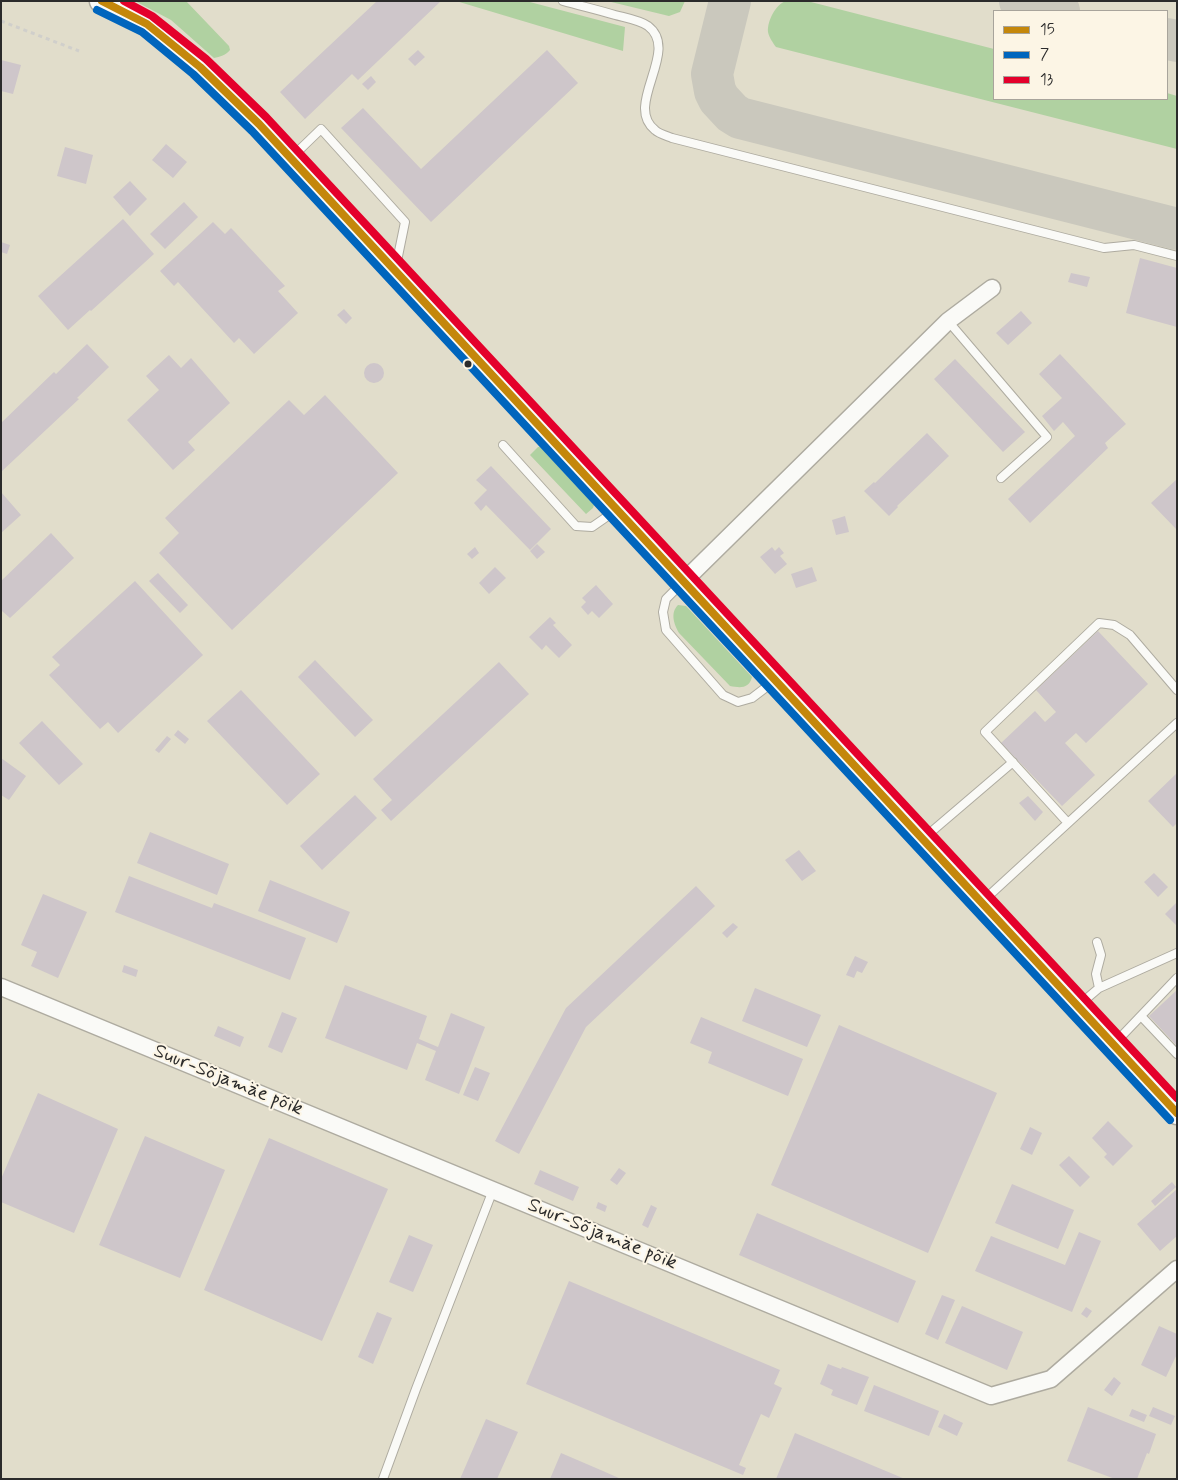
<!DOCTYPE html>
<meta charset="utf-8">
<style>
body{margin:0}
#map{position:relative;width:1178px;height:1480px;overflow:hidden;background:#e1ddcb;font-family:Mynerve,sans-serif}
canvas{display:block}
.frame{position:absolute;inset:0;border:2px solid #2b2b2b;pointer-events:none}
.legend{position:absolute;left:993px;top:10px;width:175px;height:90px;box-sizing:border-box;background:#fcf5e5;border:1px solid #a8a49b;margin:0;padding:6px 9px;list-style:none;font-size:15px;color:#2b2b2b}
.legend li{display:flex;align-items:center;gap:10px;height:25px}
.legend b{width:25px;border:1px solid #a8a49b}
</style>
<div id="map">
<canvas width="1178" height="1480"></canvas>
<div class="frame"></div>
<ul class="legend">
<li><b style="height:6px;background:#c4870b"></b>15</li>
<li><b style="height:6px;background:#0065bd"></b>7</li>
<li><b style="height:6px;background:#e4002b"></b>13</li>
</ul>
</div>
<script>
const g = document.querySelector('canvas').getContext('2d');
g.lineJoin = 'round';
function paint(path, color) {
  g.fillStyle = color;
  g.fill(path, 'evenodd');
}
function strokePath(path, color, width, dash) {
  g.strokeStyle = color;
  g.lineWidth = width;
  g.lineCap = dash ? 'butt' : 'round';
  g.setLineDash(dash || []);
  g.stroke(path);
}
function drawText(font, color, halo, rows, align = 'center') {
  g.font = font + ' Mynerve,sans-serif';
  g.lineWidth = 4;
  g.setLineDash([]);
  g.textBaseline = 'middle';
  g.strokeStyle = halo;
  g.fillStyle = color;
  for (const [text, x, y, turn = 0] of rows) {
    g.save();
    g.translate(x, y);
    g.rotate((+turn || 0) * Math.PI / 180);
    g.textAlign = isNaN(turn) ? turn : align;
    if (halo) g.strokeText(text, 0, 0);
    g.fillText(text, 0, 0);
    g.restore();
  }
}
const green = new Path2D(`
 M135,1h51l43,45 1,4c-4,5 -10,7 -16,8l-43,-38z
 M456,1h70l99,26 -2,24z
 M607,1h78l-5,11 -11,4z
 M786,1h21l187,48v50h173v-6l10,3v53l-401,-102c-3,-4 -7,-10 -8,-15 -1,-11 8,-28 18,-31z
 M538,447h2l54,58 -1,3 -7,6 -56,-59z
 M678,605l8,1 66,71c-3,12 -12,11 -22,9l-51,-53c-5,-9 -9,-20 -1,-28z`);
const taxiway = new Path2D(`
 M730,1l-18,73 3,17 4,8 13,14 8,5 437,111
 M1020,1l39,10
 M1167,39l10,2`);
const building = new Path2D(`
 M377,1h64l-83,79 -6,-6 -47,45 -25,-27z
 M418,50l7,7 -10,9 -7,-7z
 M547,50l31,33 -147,139 -90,-94 22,-20 58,61z
 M1,60l20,5 -8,29 -12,-3z
 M371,76l5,6 -8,8 -6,-6z
 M166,144l21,18 -14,16 -21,-18z
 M65,147l28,8 -7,29 -29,-8z
 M130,181l17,18 -17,17 -17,-19z
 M184,202l14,15 -33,32 -15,-15z
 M123,219l31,35 -63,57 -1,-1 -22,20 -30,-34z
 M213,222l12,12 6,-6 3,3 51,55 -7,5 20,22 -44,41 -15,-16 -5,5 -56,-61 -4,4 -14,-15z
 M1,242l9,3 -3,9 -6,-2z
 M1140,258l37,10v59l-51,-14z
 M1071,273l19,4 -3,10 -19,-5z
 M344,309l8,9 -6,6 -9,-9z
 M1021,311l11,12 -24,22 -12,-12z
 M87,344l22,23 -32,31 2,1 -78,73v-49l53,-51 2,2z
 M1060,354l66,70 -21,19 3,5 -78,75 -22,-24 67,-63 -12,-14 -9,9 -12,-15 20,-18 -23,-24z
 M169,355l12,13 10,-10 39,45 -42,39 7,8 -22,20 -46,-50 32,-30 -13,-14z
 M955,359l70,73 -22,20 -69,-73z
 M364 373a10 10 0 1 1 20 0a10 10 0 1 1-20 0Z
 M325,395l73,78 -166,157 -73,-77 20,-20 -14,-15 124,-118 15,15z
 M927,433l22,23 -52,50 1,1 -9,9 -25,-25 10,-9 1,1z
 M491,466l60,63 -21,21 -44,-45 -5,6 -7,-8 13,-13 -11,-10z
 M1177,479v51l-26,-27z
 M1,492l20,23 -20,18z
 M845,516l4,16 -13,3 -4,-15z
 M51,533l23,25 -64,60 -8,-7 -1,1v-31z
 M537,544l8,8 -8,7 -7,-8z
 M475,547l4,6 -7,6 -5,-5z
 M772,547l3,4 4,-4 5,6 -4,3 7,8 -12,10 -15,-17z
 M495,567l11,11 -17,16 -10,-11z
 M812,567l5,14 -21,7 -5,-14z
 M158,573l30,32 -8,8 -31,-32z
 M135,581l68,74 -85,78 -10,-11 -8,7 -51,-54 11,-10 -8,-8z
 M596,585l17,19 -14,14 -7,-7 -4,4 -7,-8 5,-5 -4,-4z
 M550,617l6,6 -3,2 19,20 -13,13 -13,-13 -4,5 -13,-13z
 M1098,631l50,53 -62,59 -10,-10 -11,10 30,32 -33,31 -61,-63 34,-32 10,11 11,-10 -20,-22z
 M315,660l58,60 -18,17 -57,-60z
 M499,662l30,32 -138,127 -10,-11 11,-10 -19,-21z
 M241,690l79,84 -33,31 -80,-84z
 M42,721l41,43 -24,21 -40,-42z
 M178,730l11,9 -4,5 -11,-9z
 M167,736l4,3 -12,14 -4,-3z
 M1,758l25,18 -17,24 -8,-5z
 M1177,773v50l-4,4 -25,-26z
 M355,795l22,23 -55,52 -22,-24z
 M1028,796l15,16 -8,9 -16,-18z
 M150,832l79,32 -12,31 -80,-32z
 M799,850l17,21 -14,10 -17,-21z
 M1154,873l14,14 -10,10 -14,-15z
 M129,876l83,32 2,-5 92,35 -16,42 -175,-68z
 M270,880l80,32 -13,31 -79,-32z
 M696,886l19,20 -129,121 -67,127 -24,-13 71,-133z
 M43,894l44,18 -29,66 -27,-12 6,-14 -16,-7z
 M1177,902v24l-12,-12z
 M733,923l5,4 -11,11 -5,-5z
 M855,956l13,6 -6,11 -5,-2 -3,7 -8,-3z
 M124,965l14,5 -2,7 -14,-5z
 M345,985l82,31 -8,23 19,8 13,-34 34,14 -26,67 -34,-14 11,-29 -19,-8 -10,27 -82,-32z
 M755,988l66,27 -14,32 -65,-26z
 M1177,990v56l-28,-30z
 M282,1012l15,6 -15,35 -14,-6z
 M701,1017l102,42 -15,37 -80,-33 4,-11 -22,-9z
 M839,1025l158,68 -69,160 -157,-68z
 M218,1026l26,11 -4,10 -26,-11z
 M475,1067l15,6 -12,28 -15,-6z
 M38,1093l80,36 -44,104 -73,-31v-23z
 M1108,1121l25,25 -20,20 -9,-9 3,-3 -15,-16z
 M1030,1127l12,6 -10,22 -12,-6z
 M145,1136l80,34 -45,108 -81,-33z
 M269,1138l119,51 -66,152 -118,-51z
 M1069,1156l21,21 -10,10 -21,-22z
 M619,1168l7,5 -9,12 -7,-5z
 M540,1170l39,17 -6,14 -39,-17z
 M1172,1182l4,5 -21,19 -4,-5z
 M1012,1184l62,26 -16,39 -63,-26z
 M1177,1189v47l-17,15 -23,-27z
 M598,1202l9,4 -2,6 -9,-4z
 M651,1205l6,3 -9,20 -6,-3z
 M757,1213l159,68 -18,42 -159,-68z
 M1079,1232l22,9 -29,71 -97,-41 16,-35 74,29z
 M409,1235l24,10 -20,47 -24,-10z
 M569,1281l211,89 -6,14 8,4 -13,30 -8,-4 -22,51 7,3 -3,7 -217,-91z
 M942,1295l13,5 -17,40 -13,-6z
 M962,1306l61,26 -16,38 -62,-27z
 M1086,1307l6,4 -5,7 -6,-4z
 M377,1312l15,6 -19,46 -15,-7z
 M1159,1326l18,8v20l-11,23 -25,-12z
 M828,1364l13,5 1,-2 27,10 -12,28 -26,-10 2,-5 -13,-6z
 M1114,1377l7,6 -9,13 -8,-6z
 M874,1385l65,26 -10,25 -65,-25z
 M1088,1407l68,27 -7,20 -2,-1 -10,26h-22l-48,-18z
 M1153,1407l22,9 -4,9 -22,-9z
 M1132,1409l15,6 -3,7 -15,-6z
 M944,1414l19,9 -6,13 -19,-9z
 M486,1419l32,13 -21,47h-37z
 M795,1433l110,46h-129z
 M561,1453l42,18 18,8h-71z`);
const path = new Path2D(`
 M1,21l78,30`);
const lane = new Path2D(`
 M563,1c18,5 35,9 52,14 11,3 24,5 33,11 33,25 -25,79 7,104 4,4 12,6 17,8l432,110 30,-3 43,11
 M292,157l29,-28 84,93 -9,44
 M948,321l99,116 -46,41
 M503,445l73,81 16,1 23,-16
 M682,583l-16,16 -3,13 3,18 57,65 15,7 14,-4 21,-16
 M1068,823l-83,-91 114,-109 15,2 16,10 47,55
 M924,838l89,-76
 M983,901l194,-178
 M1097,942l4,13 -5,19 3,14
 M1079,1005l20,-17 78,-35
 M1141,1016l36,38
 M1115,1043l62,-65
 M383,1479l33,-90 77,-199`);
const street = new Path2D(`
 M683,582l265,-261 44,-33
 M1,987l990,409 60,-17 126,-110`);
const secondary = new Path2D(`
 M101,1l46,23 53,43 59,57 918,989`);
const bus1 = new Path2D(`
 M102,1l45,23 53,43 59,57 918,989`);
const bus2 = new Path2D(`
 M97,10l45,22 51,42 59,57 918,989`);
const bus3 = new Path2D(`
 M124,1l28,15 54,43 60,58 911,981`);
const markers = [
 [468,364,4.5,"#2b2b2b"]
];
const streetNames = [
 ["Suur-Sõjamäe põik",228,1081,22],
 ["Suur-Sõjamäe põik",602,1235,22]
];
paint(green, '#b0d1a1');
strokePath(taxiway, '#cac8bd', 42);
paint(building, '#cec6ca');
strokePath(lane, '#aeaba0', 10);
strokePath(street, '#aeaba0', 19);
strokePath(secondary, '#aeaba0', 25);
strokePath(path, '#d0cfcb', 3, [4, 4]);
strokePath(lane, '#fafaf7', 8);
strokePath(street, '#fafaf7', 16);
strokePath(secondary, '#fafaf7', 22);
strokePath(bus1, '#c4870b', 8);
strokePath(bus2, '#0065bd', 8);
strokePath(bus3, '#e4002b', 8);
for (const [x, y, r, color] of markers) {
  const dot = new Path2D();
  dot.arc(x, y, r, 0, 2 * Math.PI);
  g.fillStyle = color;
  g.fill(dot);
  strokePath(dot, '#fcf5e5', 2);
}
drawText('20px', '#2b2b2b', '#fcf5e5', streetNames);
</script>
